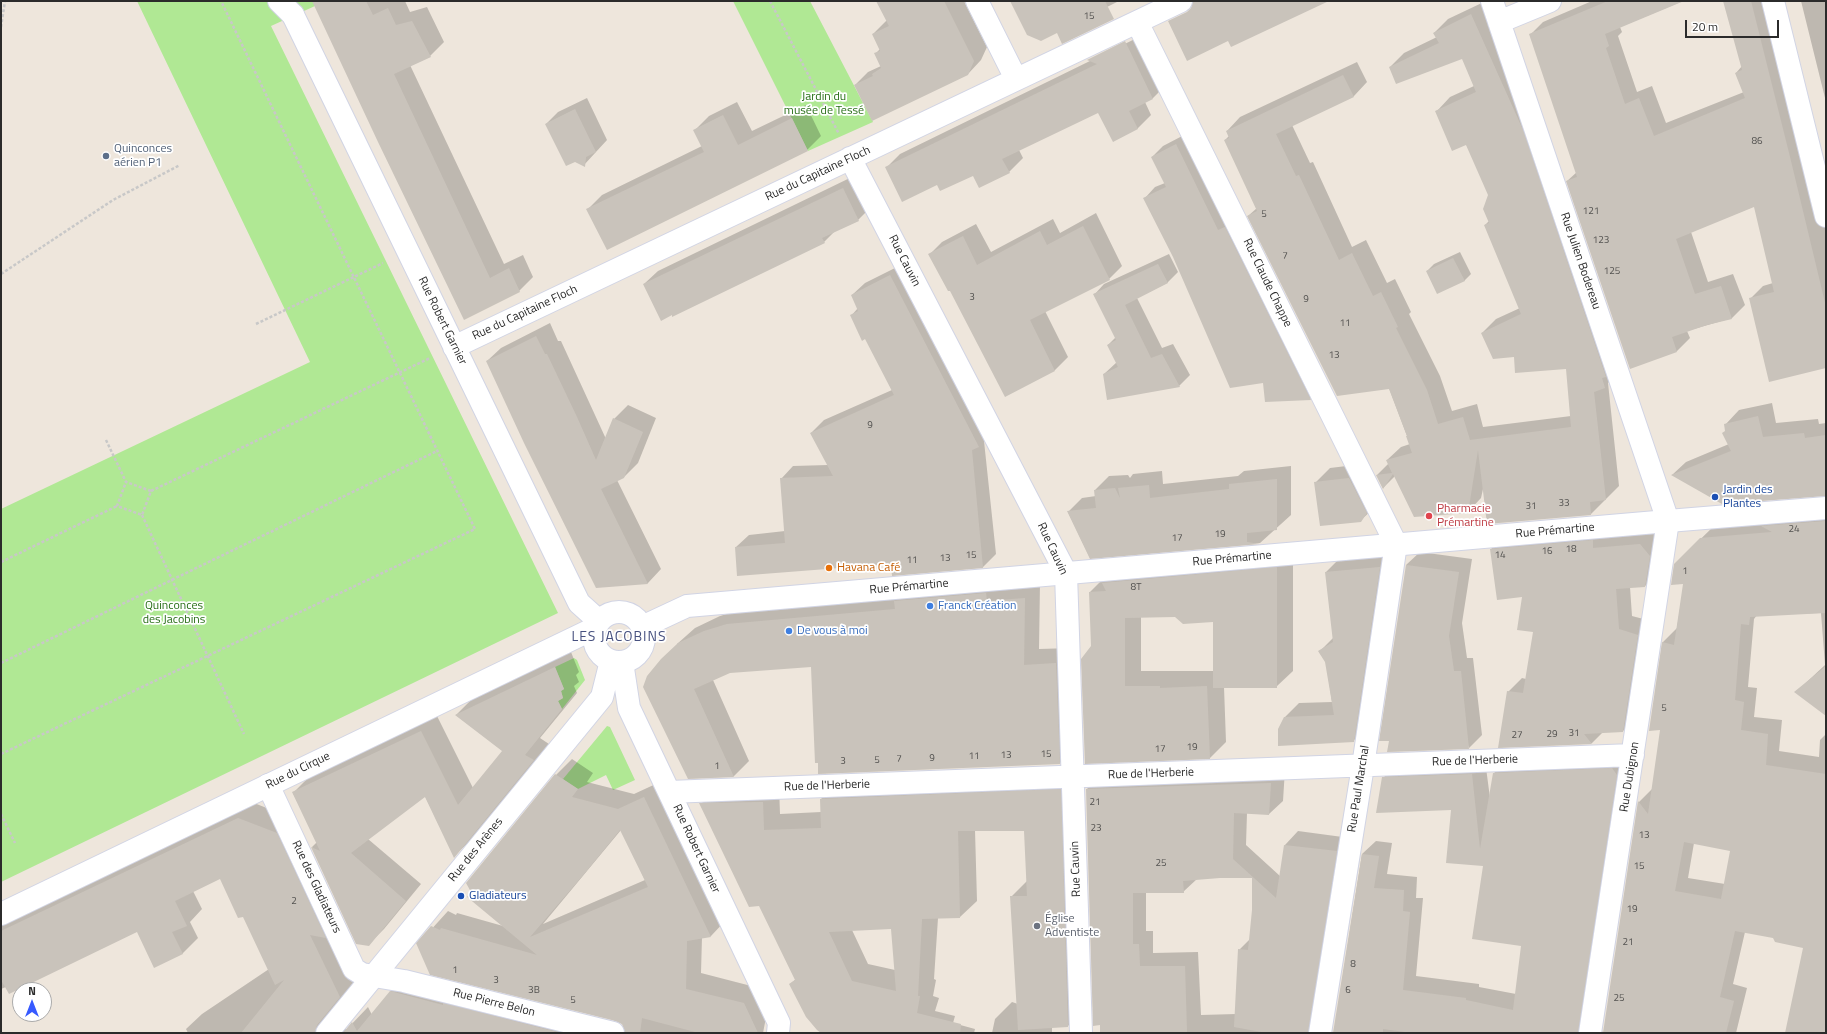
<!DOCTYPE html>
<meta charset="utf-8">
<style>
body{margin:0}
#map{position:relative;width:1827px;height:1034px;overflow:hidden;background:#eee6dc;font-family:"Titillium Web",sans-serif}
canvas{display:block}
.frame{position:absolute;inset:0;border:2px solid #2b2b2b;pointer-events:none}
.north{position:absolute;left:12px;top:982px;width:40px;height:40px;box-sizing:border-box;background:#fff;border:1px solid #aaa;border-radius:50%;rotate:0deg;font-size:11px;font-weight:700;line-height:16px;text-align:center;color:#2b2b2b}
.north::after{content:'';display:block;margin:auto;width:14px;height:18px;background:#375aff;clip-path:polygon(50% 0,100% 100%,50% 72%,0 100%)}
.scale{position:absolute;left:1685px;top:20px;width:94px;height:18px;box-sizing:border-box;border:2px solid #2b2b2b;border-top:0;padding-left:5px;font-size:12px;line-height:14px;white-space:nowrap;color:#2b2b2b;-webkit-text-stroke:3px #fff;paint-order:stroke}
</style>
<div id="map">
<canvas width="1827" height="1034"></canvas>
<div class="frame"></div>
<div class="north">N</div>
<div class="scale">20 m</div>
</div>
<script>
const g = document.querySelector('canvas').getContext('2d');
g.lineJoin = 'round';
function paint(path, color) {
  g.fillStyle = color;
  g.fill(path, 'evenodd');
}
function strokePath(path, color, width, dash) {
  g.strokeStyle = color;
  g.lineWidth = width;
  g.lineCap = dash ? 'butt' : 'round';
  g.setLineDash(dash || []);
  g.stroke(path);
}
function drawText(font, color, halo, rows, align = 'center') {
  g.font = font + ' "Titillium Web",sans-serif';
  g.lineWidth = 3.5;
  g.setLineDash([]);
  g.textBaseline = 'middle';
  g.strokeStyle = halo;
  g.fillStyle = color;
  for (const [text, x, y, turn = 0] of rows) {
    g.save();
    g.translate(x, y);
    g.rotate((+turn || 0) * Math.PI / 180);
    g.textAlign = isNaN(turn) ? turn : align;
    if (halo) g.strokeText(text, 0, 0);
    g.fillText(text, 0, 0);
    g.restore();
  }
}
const green = new Path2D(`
 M137,1h189l-55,25 287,587 -557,269v-373l309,-147z
 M733,1h77l63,121 -65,29z
 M574,658l3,2 8,20 -23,29 -4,-8 5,-3 -2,-7 3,-2 -9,-22z
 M607,726l3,1 25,53 -22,10 -7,-15 -28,14 -15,-10z`);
const shadow = new Path2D(`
 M321,1h84l5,11 17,-5 17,35 -14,14 -20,9 94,199 19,-9 10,22 -14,14 -54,27z
 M877,1h87l23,46 -6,13 -13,14 -113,11 13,-13 13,-6 -6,-12 5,-5 -7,-15 14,-14z
 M1011,1h108l-78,39z
 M1486,1l132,372 -10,10 11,103 -28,28 -108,-25 -2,9 -13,14 -73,-36 -12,12 -6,-13 12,-12 -2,-3 14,-13 9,-3 -21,-56 -141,-172 9,-8 -32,-68 4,-4 -2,-5 13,-14 117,-55 10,20 -13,14 -62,29 18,38 3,-1 39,85 14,-7 21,43 8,-4 16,33 -2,2 31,62 12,35 25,-7 6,23 88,-11 -4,-48 -52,-12 -33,-23 14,-14 24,-11 -35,-83 4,-4 1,-26 -24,-51 -29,-33 13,-14 24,-11 -12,-29 -72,10 14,-14 33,-16 -3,-4 14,-14z
 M1592,1h91l-63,26 2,5 -4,4 19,56 15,-6 14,37 78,-31 -8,-19 6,-7 -18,-65h43l59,203v163l-76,-68 13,-13 10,-3 -18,-77 -64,26 17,50 25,-8 12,31 -13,13 -45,13 3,7 -13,13 -47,16 -63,-186 10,-9 -46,-138 12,-12z
 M1801,1h25v101z
 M1143,35l24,49 -14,14 -8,4 6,13 -14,14 -39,-18 -79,39 4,8 -14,14 -36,2 -35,10 -52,-16 14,-14z
 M587,98l20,42 -23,25 -38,-41 12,-12z
 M737,102l15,29 54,-26 15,31 -14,14 -219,59 14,-14 100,-49 -7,-16 14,-14z
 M1186,134l135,255 -11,10 -46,-17 -90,-126 -29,-58 10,-11 10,-4 -13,-26 11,-11z
 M856,175l15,32 -13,13 -22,10 -12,12 -180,42 14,-13z
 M1096,213l26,53 -13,13 -64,32 23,46 -13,13 -49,25 -56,-106 -21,-34 13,-13 34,-18 15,28 62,-33 7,14z
 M1460,252l11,22 -7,7 -37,-10 7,-7z
 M1169,254l9,18 -11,11 -30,15 25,50 11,-4 17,31 -11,11 -75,-12 13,-12 -9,-17 8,-8 -22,-42 10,-11z
 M903,264l88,170 -7,7 12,113 -13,13 -91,-4 -156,-16 13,-12 36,-4 -4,-52 12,-13 35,-1 -17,-32 13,-13 68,-30 -26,-52 -15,-22 7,-8 -6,-13 13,-12z
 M550,323l8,18h3l45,98 8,-20 14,-14 28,13 -18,45 -14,14 -7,3 44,89 -13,14 -51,4 -110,-226 14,-13z
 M1772,403l4,20 42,-4 1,5 7,-1v72l-154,-20 14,-13 43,-18 -4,-19 14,-15z
 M1363,464l12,43 -15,14 -44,-39 14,-14z
 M1291,466v49l-31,28 -170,15 -22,-46 14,-14 14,-2 -1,-6 14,-14 19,-1 2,3 3,-4 29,-3 1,13 75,-8 6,-5z
 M1826,515v200l-30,-23 29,-27 -4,-52 -64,2 -3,4 -6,68 9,1 -3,29 28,3 -3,31 40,6 1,-17 6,-6v299h-40l18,-86 -30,-10 -29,-5 -12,52 14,4 -11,45h-635v-9l-7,1 -7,-236 13,-14 185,-6 -2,32 -14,13 -22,-1 -1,32 34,31 5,-31 13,-14 52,7 -25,191 8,3h1l28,-178 14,-13 16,2 -5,31 30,3 -1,21h7l-7,78 63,8v3l37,7 6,-49 -38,-80 -32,-56 -69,-31 14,-14 88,-4 5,38 4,-25 14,-13 117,-5 -29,275 8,2 35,-230 14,-14 8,-59 2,-87 14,-14 7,-45 -9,-19 40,-39zM1694,843l38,7 -7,34 -37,-6zM1220,877h33v33l-3,29 -11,11 -3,64 -35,1 -3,-63 -45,1v-22h-7v-39h37l14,-13z
 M1654,531l9,11 -4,30 -14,14 -15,1 2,29 19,5 -15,96 -13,14 -20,1 -11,11 -93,4 9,-55 14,-14 4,1 8,-48 -10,-35 -33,-47 14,-13z
 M1293,552v119l-17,16h-52l2,55 -16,16 -124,4 6,-115 -2,-55 16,-16zM1175,616l39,5v50h-73v-54z
 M1420,552l52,7 -10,64 5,35h6l9,77 -13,13 -63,-183z
 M1393,554l-25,173 -15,14 -68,-24 14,-14 33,-1 -6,-40 -7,-10 15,-15 -8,-65 14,-14z
 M1040,583l-1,66 33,-1 3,100 -16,16 -247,-98 -82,6 -17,8 36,81 -15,15 -46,2 -11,-134 18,-16 25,-12 23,-7z
 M571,652l8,20 -3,3 3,7 -5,4 3,7 -37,45 9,6 -79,97 -16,15 -29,-60 -57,43 53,45 -37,45 -16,16 -11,-2 -45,-96 5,-5 -24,-49 16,-16 128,-61 36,72 30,-37 -47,-36 15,-15z
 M572,759l21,14 -6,9 47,12 26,-12 66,138 -15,16 -9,1 -1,36 58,15 9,19 -5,26h-575l-2,-4 16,-15 67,-45 -25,-53 -24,-38 -27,13 9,18 -12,13 8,16 -16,16 -44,-23 -137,58v-65l253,-121 38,15 63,163 -23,28 -2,6 11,15 6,-1 21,-22 4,8 18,-23 16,-16 220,54 -3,-6 -205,-80 30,-33 8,4 1,-2 46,13 53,-151zM621,830l24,50 -102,44z
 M1077,773l8,236 -17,17 -16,1v6h-60l3,-14 17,-17 6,2 -7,-107 16,-16 -2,-51h-50l2,71 -17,16 -22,1 -4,61 2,1 -3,16 6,2 -4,13 20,5 -2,7 22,6 -1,4h-151l-33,-49 6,-5 -36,-74 -59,-101 16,-17 62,-1 1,28 41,-2v-13l16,-17zM892,928l3,42 -27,-6 -16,-34z`);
const building = new Path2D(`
 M312,1h54l7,14 15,-7 8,17 16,-4 19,36 -37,17 96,204 19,-10 11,24 -56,28 -86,-178z
 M876,1h68l30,60 -6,14 -96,46 -18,-36 19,-9 -1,-2 9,-6 -7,-15 6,-2 -8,-17 17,-8z
 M1010,1h95l9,18 -52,25 -5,-11 -16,8 -14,-6z
 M1193,1h136l-98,46 -3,-6 -41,20 -19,-40 19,-9 4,-4z
 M1608,1h76l-79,33 4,12 -3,2 19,56 14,-6 15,38 91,-38 -10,-25 7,-3 -19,-69h28l39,156 36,150v61l-57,14 -20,-84 25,-6 -20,-85 -78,32 19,55 26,-8 11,33 -25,6 -35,12 5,15 -47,17 -64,-188 11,-4 -48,-143z
 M1471,14l52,116 83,247 -4,1 3,10 -11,4 12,108 -16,2 1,13 -104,9 -9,-74 -10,63 -54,4 -21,-43 -10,15 -7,-14 16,-2 -6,-13 26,-7 -6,-17h1l-18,-47 -52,7 -90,-180 10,-5 -33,-71 5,-2 -3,-7 117,-56 11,22 -78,37 20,42 3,-1 40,85 13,-7 21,43 8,-4 17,35 -2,1 31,62 11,34 25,-7 7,23 101,-13 -5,-58 -51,4 -1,-16 -21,2 -12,-26 40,-19 -37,-89 5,-2 -6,-14 5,-14 -22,-50 -14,6 -17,-40 41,-19 -14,-33 -66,25 -7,-17 50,-24 -6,-10z
 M1125,41l28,58 -24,12 9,18 -25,13 -15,-29 -96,46 8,14 -31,15 -6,-12 -33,15 -3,-6 -35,17 -17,-35 212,-103 -10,-4z
 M575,109l21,43 -10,5 -1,10 -10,-5 -9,4 -21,-42z
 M723,115l15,30 54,-27 16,33 -201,99 -21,-41 118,-57 -11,-22z
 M1176,144l42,86 7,-3 86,173 -46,2 -2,-19 -33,5 -57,-131 -30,-59 23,-11 -15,-30z
 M843,188l16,33 -37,17 3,5 -153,74v-2l-11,6 -18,-37z
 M1083,226l27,54 -80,40 25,51 -50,26 -55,-106h-2l-20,-37 35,-18 14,29 63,-34 7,14z
 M1453,258l12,23 -28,13 -11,-23z
 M1158,264l10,19 -43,22 26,53 11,-4 18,33 -73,13 -4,-26 15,-7 -11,-22 9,-5 -23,-46z
 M890,275l89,172 -7,3 11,118 -91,8 -1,-12 -154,12 -2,-29 50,-4 -5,-65 53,-2 -23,-43 84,-38 -29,-56 -3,2 -12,-26 8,-4 -7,-16z
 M536,336l9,18h2l30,63 19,43 17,-42 30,14 -19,46 -23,11 47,95 -52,4 -72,-145 -38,-82z
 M1758,416l5,21 41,-4 1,5 21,-3v61l-104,8 -51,-29 60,-24 -9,-18 3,-2 -1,-7z
 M1349,478l18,35 -6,9 -41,4 -6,-44z
 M1277,479v51l-30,3v9l13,2 -170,15 -23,-48 29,-3 -2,-18 21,-2 5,10 -2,-10 31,-3 1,13 79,-9v-5z
 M1826,521v92l-76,4 -1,8 -8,-1 -6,76 9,2 -3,28 27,4 -2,31 60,9v259h-41l18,-85 -28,-6 -2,-4 -38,-7 -15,66 14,4 -8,32h-123l35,-232 10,13 12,-84 -11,1 13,-89 12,3 9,-61 -12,1 3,-21 26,-26 72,-6 -11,-6zM1684,842l46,9 -9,48 -46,-8z
 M1593,540v8l47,-4 10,12 -5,31 -29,2 3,40 19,6 -15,97 -39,2 8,10 -94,4 9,-57 16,2 10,-61 -16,-2 5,-33 -25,3 -7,-51z
 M1406,565l53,7 -10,64 5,35h7l8,78 -82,3 2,-11h-10z
 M1277,567v121h-64v-66l-30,2 -8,-7 -50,1v68h35v2l47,-2 3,73 -125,5 -4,-105 10,-13 -2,-54 17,-1 -4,-8z
 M1380,567l-26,175 -76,4v-17l6,-12 50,-2 -9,-53 -7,-11 15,-9 -8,-70z
 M986,593l1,8 38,-3 -1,67 32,-2 4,101 -242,10v-11h-3l-4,-96 -81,6 -36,16 40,88 -46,2 -45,-92 4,-11 14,-17 17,-16 26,-12 23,-7 168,-15 -1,-8z
 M1826,666v50l-32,-24z
 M555,667l9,22 -3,2 2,7 -5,3 4,8 -37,46 9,5 -80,98 -29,-61 -74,56 55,48 -37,45 -13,-2 -45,-97 9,4 -28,-59 129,-61 37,74 44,-54 -47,-36z
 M1612,768l5,7 -39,258h-165l-30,-4v4h-50l29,-179 17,2 -5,32 30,2 -1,21 7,1 -7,78 63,8v2l47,10 8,-64 -49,-7 11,-73 -37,-3 5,-53 -75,3 6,-36 90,-3 8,75 13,-76z
 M555,774l23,15 -6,8 46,12 26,-12 67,140 -24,4 -1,48 58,14 14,30h-59l-57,-15 -2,15h-15l-3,-9 -6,-3 -186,-46 -14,-32 15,-17 9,4 1,-2 96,27 -70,-58 4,-5 -5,-9zM620,830l28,57 -118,50 55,-64z
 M1271,783l-2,32 -35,-2 -1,46 43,39 8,-53 53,6 -29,182h-41l-33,-6 4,-78 10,1 4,-40v-32h-32l-37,3 1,12h-51v51h6l1,22h45l2,67h-87v-8l-7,1 -7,-237z
 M1061,789l7,238 -50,3 -8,-134h17l-3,-65h-66l2,87 -38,1 -4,77h2l-3,17 44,11 -1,9h-139l-4,-3 -11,-13 -17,-33 6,-4 -36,-74 -10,1 -50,-104 64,-1 1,28 57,-2 -1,-29zM891,929l5,62 -44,-10 -23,-49z
 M238,818l39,15 49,105 -16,-3 30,62 -23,28 -2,8h-74l43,-53 -9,5 -32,-68 -5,1 -18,-39 -45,22 12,25 -15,6 11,22 -29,14 -17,-36 -128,62 -8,-14v-49z
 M390,991l53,14v-2l118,30h-218l9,-11 5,9z`);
const path = new Path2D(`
 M770,1l69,133
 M1,27l4,-26
 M1,274l112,-74 67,-35
 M256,324l127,-61
 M106,440l20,42 25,9 -9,24 -25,-9 9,-24
 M151,491l279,-133
 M142,515l102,219
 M1,562l116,-56
 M1,663l436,-212
 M1,754l474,-225 -254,-528
 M1,814l14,29`);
const pedestrian = new Path2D(`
 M279,1l14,14`);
const minor = new Path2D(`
 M977,1l39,78
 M1492,1l176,520 -78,512
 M1773,1l53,215
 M293,15l286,588 20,18
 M1137,22l259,522 -33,222 -43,267
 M1499,22l51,-21
 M850,158l216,415 15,460
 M454,347l727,-346
 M622,662l7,46 150,315 -1,10
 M268,785l86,184 8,5 42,7 209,52
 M669,792l964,-37`);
const tertiary = new Path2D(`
 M594 637a25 25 0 1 1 50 0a25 25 0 1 1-50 0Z
 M642,627l45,-21 981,-85 158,-13
 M1,914l594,-286
 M327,1033l275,-336 9,-36`);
const markers = [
 [106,156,4,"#5c6f8a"],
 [1715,497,4,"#1a4fb4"],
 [1429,516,4,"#e0444e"],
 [829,568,4,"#e8710a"],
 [930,606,4,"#3f7fe0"],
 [789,631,4,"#3f7fe0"],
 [461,896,4,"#1a4fb4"],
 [1037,926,4,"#6b7280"]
];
const numberNames = [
 ["15",1089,17],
 ["86",1757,142],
 ["121",1591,212],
 ["5",1264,215],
 ["123",1601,241],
 ["7",1285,257],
 ["125",1612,272],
 ["3",972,298],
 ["9",1306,300],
 ["11",1345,324],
 ["13",1334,356],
 ["9",870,426],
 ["33",1564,504],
 ["31",1531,507],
 ["24",1794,530],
 ["19",1220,535],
 ["17",1177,539],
 ["18",1571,550],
 ["16",1547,552],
 ["15",971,556],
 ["14",1500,556],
 ["13",945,559],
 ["11",912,561],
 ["1",1685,572],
 ["8T",1136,588],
 ["5",1664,709],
 ["31",1574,734],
 ["29",1552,735],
 ["27",1517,736],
 ["19",1192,748],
 ["17",1160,750],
 ["15",1046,755],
 ["13",1006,756],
 ["11",974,757],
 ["9",932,759],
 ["7",899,760],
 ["5",877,761],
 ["3",843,762],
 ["1",717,767],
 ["21",1095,803],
 ["23",1096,829],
 ["13",1644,836],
 ["25",1161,864],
 ["15",1639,867],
 ["2",294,902],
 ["19",1632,910],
 ["21",1628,943],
 ["8",1353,965],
 ["1",455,971],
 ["3",496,981],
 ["3B",534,991],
 ["6",1348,991],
 ["25",1619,999],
 ["5",573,1001]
];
const parkNames = [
 ["Jardin du",824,97],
 ["musée de Tessé",824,111],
 ["Quinconces",174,606],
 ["des Jacobins",174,620]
];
const serviceNames = [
 ["Quinconces",114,149],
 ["aérien P1",114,163]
];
const streetNames = [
 ["Rue du Capitaine Floch",818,174,-25],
 ["Rue Cauvin",904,261,63],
 ["Rue Julien Bodereau",1580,261,71],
 ["Rue Claude Chappe",1267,283,64],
 ["Rue du Capitaine Floch",525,313,-25],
 ["Rue Robert Garnier",442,321,64],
 ["Rue Prémartine",1555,531,-5],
 ["Rue Cauvin",1052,549,65],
 ["Rue Prémartine",1232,559,-5],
 ["Rue Prémartine",909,587,-5],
 ["Rue de l'Herberie",1475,761,-2],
 ["Rue du Cirque",298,771,-26],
 ["Rue de l'Herberie",1151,774,-2],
 ["Rue Dubignon",1630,777,-81],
 ["Rue de l'Herberie",827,786,-2],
 ["Rue Paul Marchal",1359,789,-81],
 ["Rue Robert Garnier",696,849,65],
 ["Rue des Arènes",476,850,-51],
 ["Rue Cauvin",1076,869,-92],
 ["Rue des Gladiateurs",316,887,65],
 ["Rue Pierre Belon",494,1003,14]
];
const transitNames = [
 ["Jardin des",1723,490],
 ["Plantes",1723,504],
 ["Gladiateurs",469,896]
];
const healthNames = [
 ["Pharmacie",1437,509],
 ["Prémartine",1437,523]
];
const foodNames = [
 ["Havana Café",837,568]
];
const shopNames = [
 ["Franck Création",938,606],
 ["De vous à moi",797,631]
];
const worshipNames = [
 ["Église",1045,919],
 ["Adventiste",1045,933]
];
const quarterNames = [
 ["LES JACOBINS",619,638]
];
paint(green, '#b0e894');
paint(shadow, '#0003');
paint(building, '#c9c3bb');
strokePath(pedestrian, '#d1d4e4', 24);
strokePath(minor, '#d1d4e4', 24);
strokePath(tertiary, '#d1d4e4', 24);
strokePath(path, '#c8c8c8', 2.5, [3, 2]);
strokePath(pedestrian, '#fff', 22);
strokePath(minor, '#fff', 22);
strokePath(tertiary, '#fff', 22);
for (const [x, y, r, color] of markers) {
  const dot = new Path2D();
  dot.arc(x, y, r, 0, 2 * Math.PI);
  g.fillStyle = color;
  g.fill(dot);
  strokePath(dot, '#fff', 1.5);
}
drawText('10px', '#52514f', null, numberNames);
drawText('12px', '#266d15', '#fff', parkNames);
drawText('12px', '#4e5e75', '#fff', serviceNames, 'left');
drawText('12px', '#2b2b2b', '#fff', streetNames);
drawText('12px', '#164399', '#fff', transitNames, 'left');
drawText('12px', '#be3a42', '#fff', healthNames, 'left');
drawText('12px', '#c56008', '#fff', foodNames, 'left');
drawText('12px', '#366cbe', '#fff', shopNames, 'left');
drawText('12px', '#5b616d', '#fff', worshipNames, 'left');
g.letterSpacing = '1px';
drawText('14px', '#47517f', '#fff', quarterNames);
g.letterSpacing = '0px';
</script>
